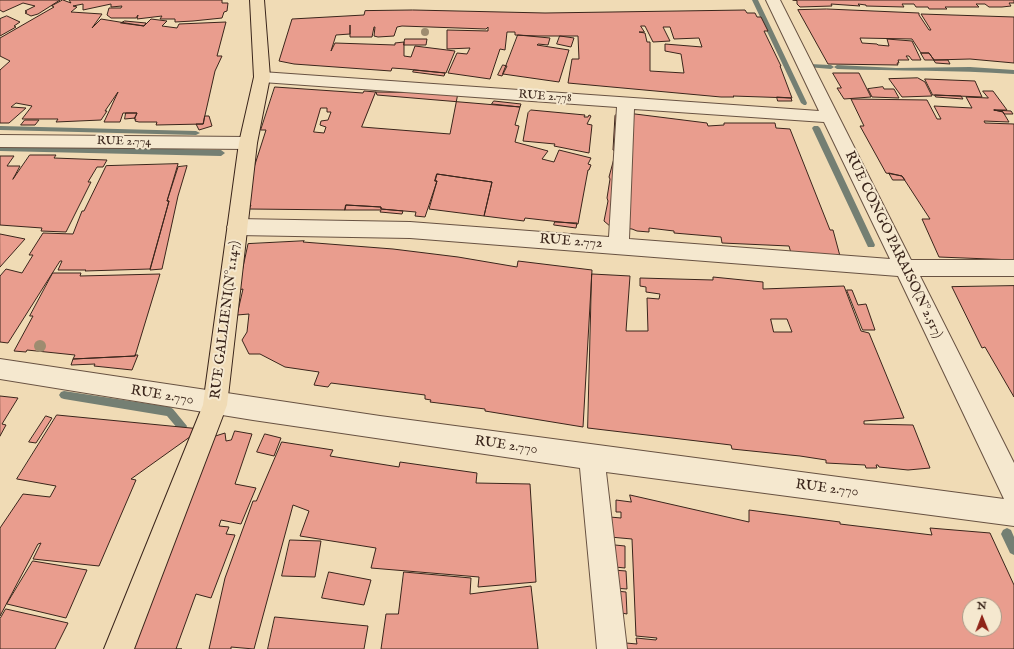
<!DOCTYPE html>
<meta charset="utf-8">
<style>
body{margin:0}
#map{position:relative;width:1014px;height:649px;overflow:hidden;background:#f0dbb5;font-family:"IM FELL English",serif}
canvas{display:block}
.north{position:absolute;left:962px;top:597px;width:40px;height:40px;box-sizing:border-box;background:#f5e8cf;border:1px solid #aa9a87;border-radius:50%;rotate:359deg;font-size:11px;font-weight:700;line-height:16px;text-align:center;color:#3a251b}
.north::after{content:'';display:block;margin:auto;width:14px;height:18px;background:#8f2418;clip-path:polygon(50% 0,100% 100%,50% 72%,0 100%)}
</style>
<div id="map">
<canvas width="1014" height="649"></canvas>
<div class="north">N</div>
</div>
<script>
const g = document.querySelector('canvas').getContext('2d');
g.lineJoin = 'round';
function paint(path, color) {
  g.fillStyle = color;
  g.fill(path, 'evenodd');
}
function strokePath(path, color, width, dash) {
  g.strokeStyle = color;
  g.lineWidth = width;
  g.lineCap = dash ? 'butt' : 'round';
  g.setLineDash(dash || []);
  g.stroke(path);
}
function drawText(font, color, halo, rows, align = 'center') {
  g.font = font + ' "IM FELL English",serif';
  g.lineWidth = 4;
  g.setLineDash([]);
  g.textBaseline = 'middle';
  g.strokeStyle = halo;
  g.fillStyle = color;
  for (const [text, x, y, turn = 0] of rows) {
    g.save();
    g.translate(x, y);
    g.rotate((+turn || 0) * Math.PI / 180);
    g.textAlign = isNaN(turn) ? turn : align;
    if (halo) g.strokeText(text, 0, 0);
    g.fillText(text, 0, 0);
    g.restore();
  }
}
const stream = new Path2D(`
 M752,0h6l49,103 -1,2h-2l-3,-2z
 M809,64l22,1 3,2 3,-2 59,3 74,-1 44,3v4c-59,-4 -118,-3 -177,-5l-3,-2 -3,2 -24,-2 -1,-1z
 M0,126l196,5 4,2 -4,2 -196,-5z
 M814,126h4l2,2 55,117 -1,2h-6l-1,-2 -55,-117z
 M0,145l221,5 4,3 -4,3 -221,-5z
 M64,391l106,16 3,2 14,17 -1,3 -4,2 -4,-2 -11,-13 -103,-17 -3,-1 -2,-3 2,-3z
 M1007,528l4,2 3,7v18l-4,-2 -9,-19 2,-4z`);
const building = new Path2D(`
 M0,0h60l-22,14 -7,2 -6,-3 2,-1 -2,-1 10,-5 -12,-3 -20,9 -3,-2z
 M63,0l8,3 -2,-3h153v3h6l-1,8 -3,1 -2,6 -29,3 -18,1v-3h-15l2,-3 -25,3 1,-4 -2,3h-25l-4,-3 2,-7h12l1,-2 -11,1v-3l-28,6v-6l-10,2 4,1 -6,5 31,2 -10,14 9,-9 43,7 7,-7 16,2 -5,5 15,2 2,-4 47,-2 -9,34h5l-7,15 -12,53 -47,1 1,-3h-18l-4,-1 1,-2h-2l3,-6h-14l-3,9h-16l14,-30 -13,19h2l-6,9 -45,2 2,-3h-36l10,-13 -16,-3 -5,4 15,1 -17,15h-9v-53l10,-9 -10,-5v-18l54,-31 -2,-1z
 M793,0h221v3h-5l2,3 -9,1h-13l-4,-3h-9l3,3h-34l2,2h-18l-1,-2h-12l-2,-3h-12l2,3 -38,-1v-1l-8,-1 2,2 -29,-2 1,2 -32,1 -3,-3v-3z
 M827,9l92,4v2l10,15h2l-10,-16 93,3v46l-44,-4 -36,1 -5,-7h-8l-9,-14 -52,-1 2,5 15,1 1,1 11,1 -2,-7 25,2 9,19h-9l-3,-4h-3l3,4h-11l1,3h-2l1,2 -70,-1 -30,-54z
 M413,10l132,3 200,-3 2,3h8l2,4h4l7,14h-4l17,35h-1l12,32 -59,-2 1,1h-13l-153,-14 4,-24h7l-1,-23h-40l-23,-1v-3h-8l-2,18 -5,-1 -10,30 -42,-6 9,-20 10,1 3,-6 -23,1v-19l41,1v-4l-2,2 -84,-3 -5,1 -3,9 -16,1 -4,-1 1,-9h-1l-2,10h-22v-12v9l-14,1 -5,16 4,-8 60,2v-2l9,-1v14l7,1 4,-11 40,5 -9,22 -40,-4 -14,-1 -1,3 -97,-7 -15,-3 13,-42 72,-4 1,-4zM641,26h4l8,16 17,-1 -7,-14h7l4,12 25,-1 3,9 -37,-3v7l16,3 3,19 -34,-2v-29h-3l-2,-9 -6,-1h5z
 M7,16l13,6 -6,4 2,1 -16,9v-17z
 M125,21l21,2 -2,3 -23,-3z
 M518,35l32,3 -2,7 -10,-1 -1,1 32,5 -10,32 -56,-8z
 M560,36l14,2 -3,9 -14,-3z
 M405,39h22l-1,6h-22z
 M921,53h8l5,7h-9z
 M934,60h14l2,4 -14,-1z
 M503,65l4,1 -5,10 -4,-1z
 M414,70l31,3 -1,3 -31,-4z
 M833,73h26l12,24 -27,2 -7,-11h4z
 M918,78l7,4 7,14 -30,1 -13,-18z
 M925,79l50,2 7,16 -49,-2z
 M275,87l88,6 1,-2 12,1 1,3 143,12 -5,18 4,1 -4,16 33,9 -6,8 12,3 5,-12 32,8 -3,6 3,1 -2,5h-1l-10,54 -53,-6 -1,3 -40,-5 8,-34 -55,-8 -2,7h2l-12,36 -10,-1 1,-4 -35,-3v-2l-35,-2 -1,5 -96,-1 2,-4h-9l24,-75h-5zM321,108h6v4h4l-3,8 -7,1 -1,4 6,2 -2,6 -10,-1z
 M883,87l1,2h10l5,9 -27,-1 -4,-8z
 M983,91h10l14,19h-13l9,2 6,10 -25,-1 1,2 29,1v136l-75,-3 -17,-38h8l-28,-43 -16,-3 -26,-47h4l-13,-27 76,1 10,19h4l-7,-13 38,2 -6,-11 22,1z
 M376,92l82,1 -8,41 -88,-7z
 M935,95l26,1 2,3 -27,-2z
 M777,97l14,1 1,3h-14z
 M494,101l27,3 -1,3 -28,-3z
 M531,110l54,5 -1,2h4l1,-2 2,1 -4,8 5,1 -3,28 -35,-7 1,-2 -32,-3 5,-28z
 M994,110l17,1 2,3h-9l-1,-2z
 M619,112l88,11 1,3 16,-1v-2h51l1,5 14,1 40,101h3l7,26 -49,-3 -2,-7 -67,-3 -1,-6 -47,-4v-2l-25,-3v4l-12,-1 -5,-2 -21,-2 -7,-6 4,-20 -1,-3 3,-19 -1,-2 7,-26 -3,-1 2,-34z
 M126,113h11l-2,5 -10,1z
 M205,116h4l3,10 -13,4 -3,-6h7z
 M25,120h14l-4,5h-14z
 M30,155h26l-2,3 53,2 -4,7h-6l-9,15h3l-25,50 -25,-1 1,-3 -42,-3v-69h14l-7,10h13l-7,13z
 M178,164l-11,37h2l-19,68 -65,2 1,-1h-28l4,-9h-2l-52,82 -8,-1v-66l6,-7 16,4 11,-18h-4l14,-22 30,1 9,-23h2l22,-45z
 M187,166l-9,30 -16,73 -12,1 19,-69h-2l11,-34z
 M889,173l13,3 3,4h-12z
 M437,174l55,8 -8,34 -55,-7 8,-28h-2z
 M346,205l35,2v2l22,2 -1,3 -22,-2 1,-2h-36z
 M555,222l22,1 -1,5 -22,-3z
 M0,234l25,5 -25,28z
 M304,241l-1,1 90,7 65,8 59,10 1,-6 74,9 -9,157 -98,-16v-2l-55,-7 1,-2 -6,-1v-4l-94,-12 -3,4 -14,-2 5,-13 -34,-5 -25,-13h-11l-7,-14 5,-8 2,-18 -12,1 6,-26 -5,1 10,-46z
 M53,273h28l-1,3 80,-2 -25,82 -62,3 2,-4 -48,-5 -1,2 -12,-1 19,-35h-3z
 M592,274l38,2 -4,55h22l-1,-33 12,1 1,-5 -14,-2v-5l-6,-1v-8l73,2v-3l50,5v7l81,-3 17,45 8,2 35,85 -40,3v3l49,1 17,43 -22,2 -29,-3 -1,-2h-2l1,3h-11l-1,-3 -39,-2v-3l-26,-4 -68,-7 -1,-4 -143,-17zM771,319h16l5,13h-18z
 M1014,286v111l-29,-50 -3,1 -30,-61z
 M847,290h5l6,15 8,-1 9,26h-12z
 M135,355h3l-6,15 -38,-4 1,-2 -24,1 2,-6 62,-3z
 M0,396l18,2 -16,26 4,1 -6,11z
 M57,415l144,14 -70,50 5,1 -37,86 -66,-7 8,-16 -3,1 -38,72v-88l23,-34 27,3 6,-11 -39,-7z
 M46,416l6,2 -16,25 -7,-1z
 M235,431l17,3 -17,50 21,4 -15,36 -20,-4 -2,6 10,1 -3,7 9,1 -24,63 -15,-4 -20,55h6h-61l88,-211 16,-5 1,8 5,-1z
 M265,434l16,4 -7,18 -17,-4z
 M282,442l51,8 -3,6 69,11 1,-5 77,11 -1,10 54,1 6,98 -58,5 1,-10 -108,-9 5,-20 -76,-12 9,-25 -16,-6 -39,144 -23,-2v2h-22l16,-71 28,-77h3z
 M630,495l119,27v-12l91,12v2l92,11 -2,-7 60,5 24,52v64h-388v-6l11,1 -1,-6 20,2 1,-2 -21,-2 -4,-97 -22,-2v-20l11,1v-6h-5v-12l15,2zM970,605h24v24h-24z
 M290,540l31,1 -6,36 -33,-1z
 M615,545l10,1v22l-10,-1z
 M33,561l54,9 -21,48 -59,-14z
 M613,570l13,1 1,18 -14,-1z
 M329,572l42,8 -7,25 -42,-7z
 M404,572l67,6 -1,16 61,-8 7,63h-157l5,-35h12z
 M616,591l10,1 1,22 -11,-2z
 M6,609l62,14 -13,26h-55v-30z
 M275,617l93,9 -4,23h-96z`);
const minor = new Path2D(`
 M766,0h14l131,260h103v16h-94l94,187v63l-408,-54 21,177h-30l-17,-181 -327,-48 -253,-41v-20l380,57 624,83 -106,-223 -488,-38 -173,-3 -7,-3 -3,-5 3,-5 7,-3 173,3 199,15 8,-130 -355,-25 -6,-1 -2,-4 2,-4 6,-1 557,39zM634,109l190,13 66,137 -261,-20z
 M0,135l248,2 6,2 3,4 -3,4 -6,2 -248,-2z`);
const major = new Path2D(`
 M250,0h14l6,77 -13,66 -30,262 -93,244h-30l99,-244 36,-262 15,-66z`);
const trees = [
 [425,32,4],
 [40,346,6]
];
const farStreetnames = [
 ["RUE 2.778",545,97,4],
 ["RUE 2.774",124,142,1]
];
const streetNames = [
 ["RUE 2.772",571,242,4],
 ["RUE CONGO PARAISO(N°2.517)",893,245,64],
 ["RUE GALLIENI(N°1.147)",226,320,-83],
 ["RUE 2.770",162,396,9],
 ["RUE 2.770",506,446,8],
 ["RUE 2.770",827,489,7]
];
paint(stream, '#747f73');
paint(building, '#e99d8e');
strokePath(building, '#3a251b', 1);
strokePath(minor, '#685242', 2);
strokePath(major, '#3a251b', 2);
paint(minor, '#f5e8cf');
paint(major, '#f0dbb5');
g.fillStyle = '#9e8c70';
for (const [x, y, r] of trees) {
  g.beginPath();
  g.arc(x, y, r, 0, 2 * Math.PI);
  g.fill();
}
drawText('12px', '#3a251b', '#f5e8cf', farStreetnames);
drawText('14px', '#3a251b', '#f5e8cf', streetNames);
</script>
